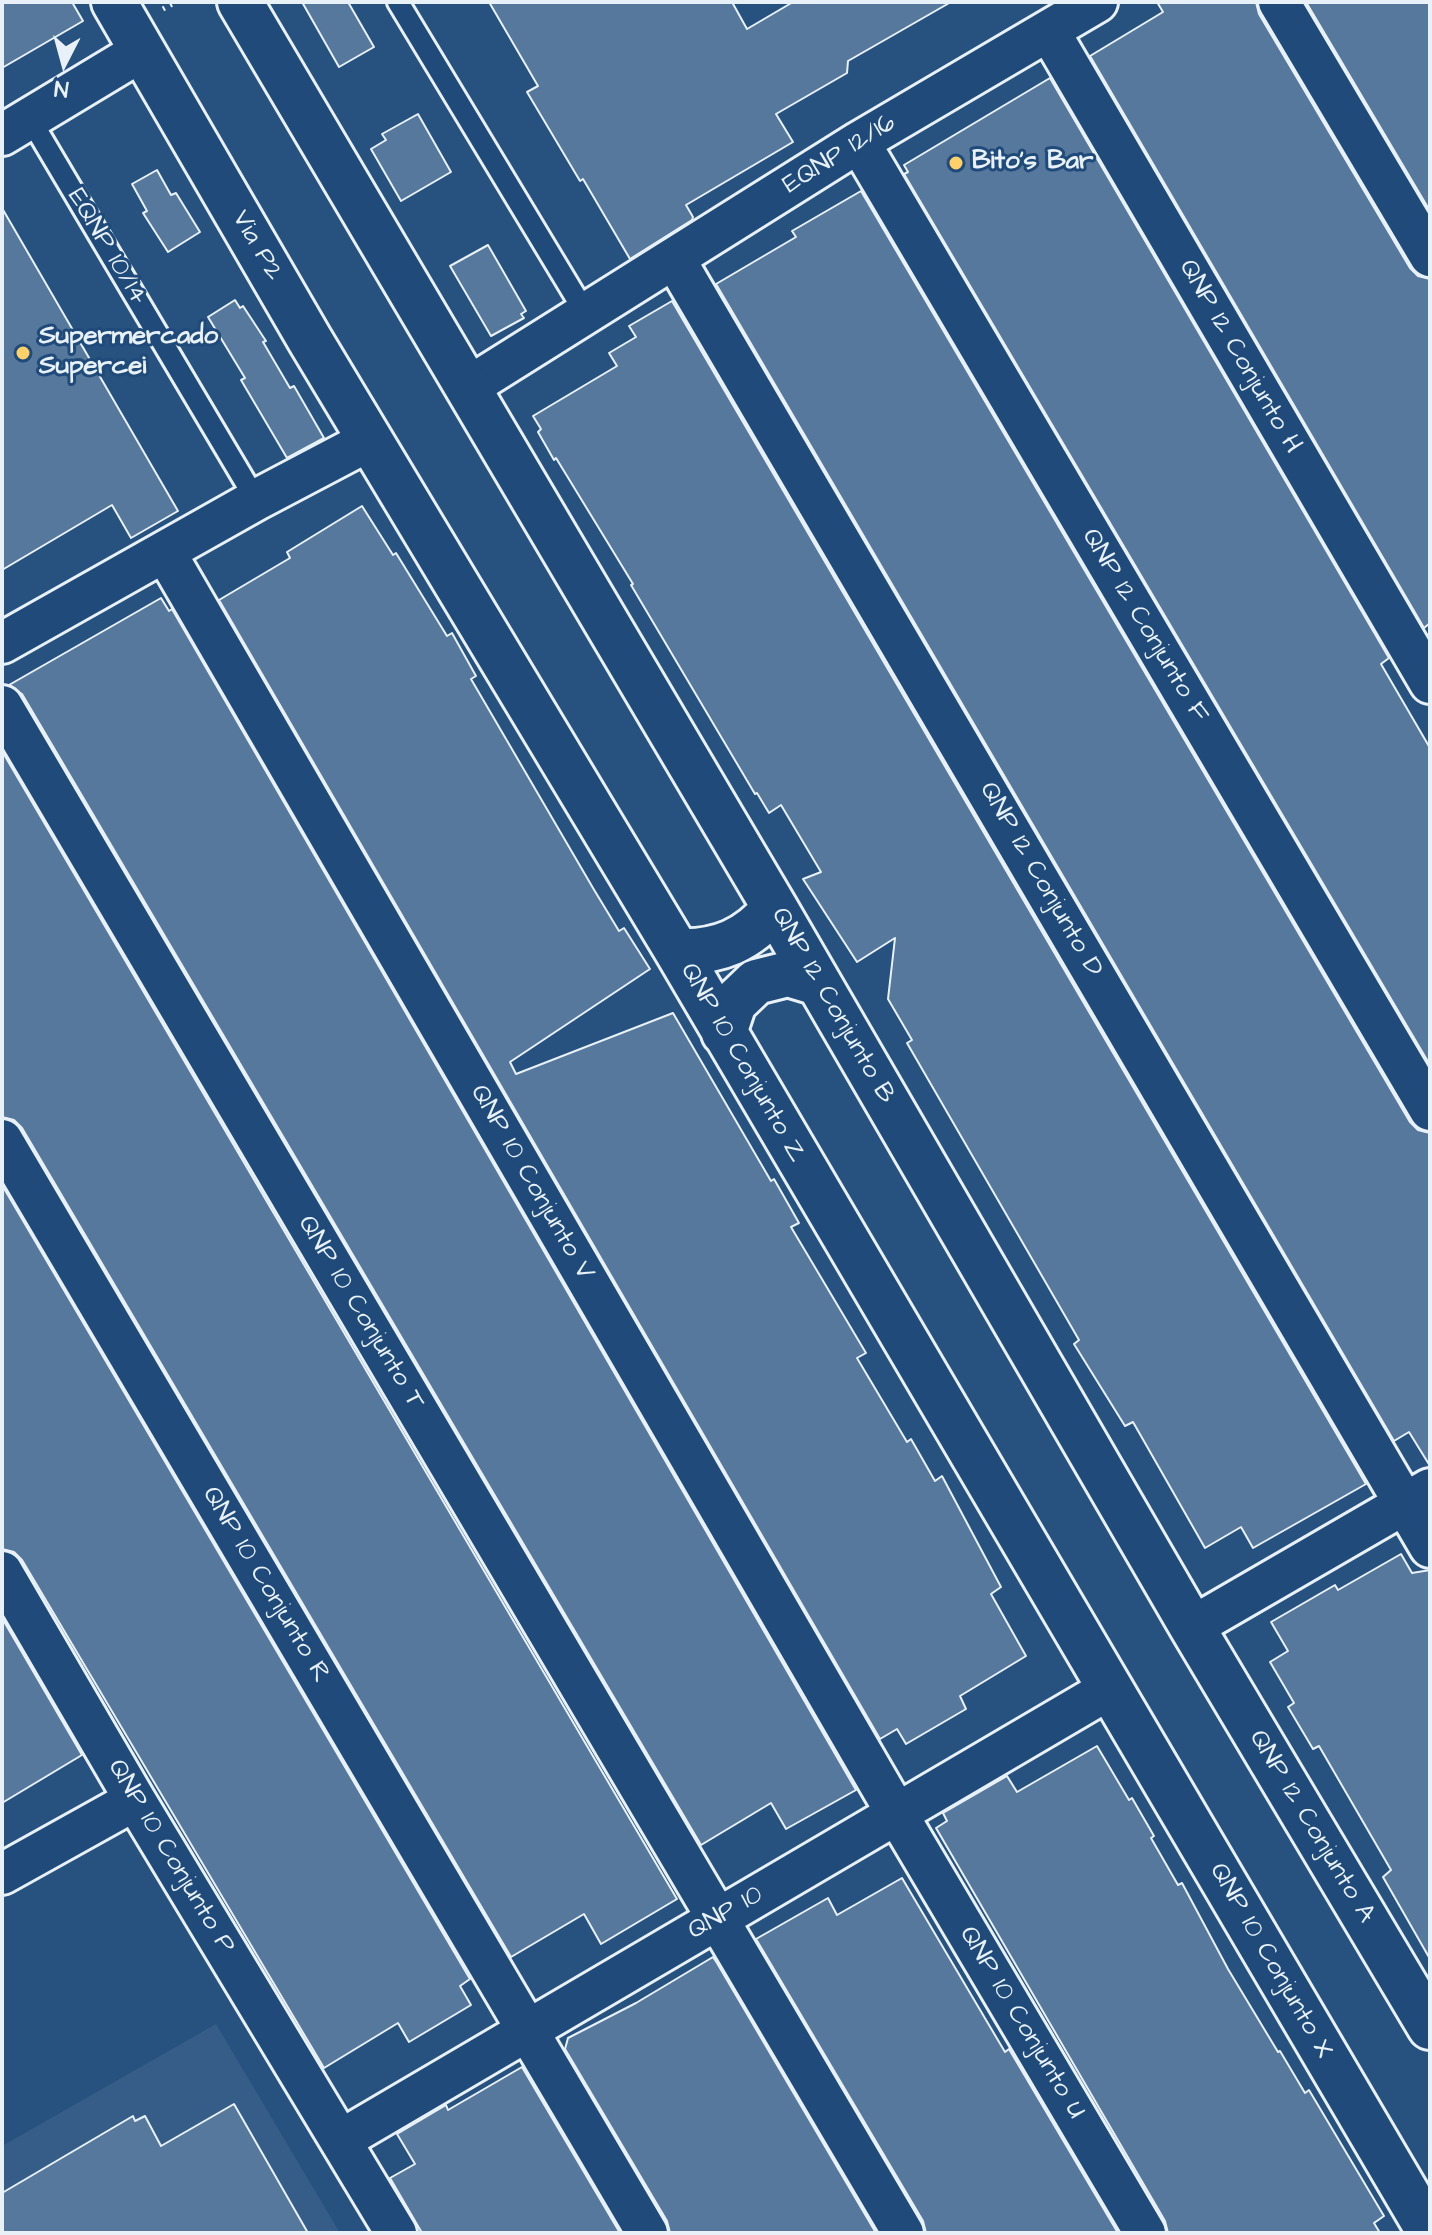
<!DOCTYPE html>
<style>
body{margin:0}
#map{position:relative;width:1432px;height:2235px;overflow:hidden;background:#27517f;font-family:"Architects Daughter",sans-serif}
canvas{display:block}
.frame{position:absolute;inset:0;border:4px solid #e8f1f8;pointer-events:none}
.north{position:absolute;left:24px;top:24px;width:80px;height:80px;-webkit-text-stroke:6px #1f4a7a;paint-order:stroke;rotate:186deg;font-size:22px;font-weight:700;line-height:32px;text-align:center;color:#e8f1f8}
.north::after{content:'';display:block;margin:auto;width:28px;height:36px;background:#e8f1f8;clip-path:polygon(50% 0,100% 100%,50% 72%,0 100%)}
</style>
<div id="map">
<canvas width="1432" height="2235"></canvas>
<div class="frame"></div>
<div class="north">N</div>
</div>
<script>
const g = document.querySelector('canvas').getContext('2d');
g.lineJoin = 'round';
function paint(path, color) {
  g.fillStyle = color;
  g.fill(path, 'evenodd');
}
function strokePath(path, color, width, dash) {
  g.strokeStyle = color;
  g.lineWidth = width;
  g.lineCap = dash ? 'butt' : 'round';
  g.setLineDash(dash || []);
  g.stroke(path);
}
function drawText(font, color, halo, rows, align = 'center') {
  g.font = font + ' "Architects Daughter",sans-serif';
  g.lineWidth = 6;
  g.setLineDash([]);
  g.textBaseline = 'middle';
  g.strokeStyle = halo;
  g.fillStyle = color;
  for (const [text, x, y, turn = 0] of rows) {
    g.save();
    g.translate(x, y);
    g.rotate((+turn || 0) * Math.PI / 180);
    g.textAlign = isNaN(turn) ? turn : align;
    if (halo) g.strokeText(text, 0, 0);
    g.fillText(text, 0, 0);
    g.restore();
  }
}
const built = new Path2D(`
 M216,2024l124,209h-338v-87z`);
const building = new Path2D(`
 M2,2h70l11,19 -81,47z
 M302,2h46l26,45 -35,20z
 M489,2h243l15,27 46,-27h158l-103,59 -1,12 -71,41 17,28 -107,63 7,12 -1,3 -62,39 -47,-80 -3,2 -53,-89 11,-6z
 M1157,2h99l3,12 151,254 8,8 12,3v344l-6,5 -334,-572 73,-44z
 M1306,2h124v209z
 M1050,78l339,580 -8,6 49,84v317l-526,-891 4,-2 -4,-7z
 M418,114l33,58 -50,29 -30,-52 15,-9 -4,-6z
 M157,170l14,25 5,-2 24,39 -32,20 -25,-39 4,-2 -15,-27z
 M861,191l549,931 8,8 12,3v333l-21,-34 -15,9 -678,-1157 80,-47 -4,-6z
 M2,208l176,303 -47,27 -19,-33 -110,65z
 M488,245l38,66 -5,3 3,4 -33,18 -41,-70z
 M235,300l5,8 3,-2 23,35 -3,1 27,46 4,-2 30,52 -37,20 -46,-78 4,-2 -37,-61z
 M672,301l694,1183 -113,64 -12,-21 -36,21 -72,-126 -8,4 -51,-82 5,-4 -172,-297 5,-3 -24,-41 7,-61 -38,24 -54,-83 18,-7 -40,-67 -12,8 -12,-20 -2,1 -124,-209 2,-1 -77,-126 -2,2 -16,-28 3,-3 -8,-13 84,-50 -8,-13 27,-16 -7,-11z
 M362,506l31,49 3,-2 51,83 5,-3 24,43 -5,3 122,209 26,43 5,-3 26,41 -140,93 6,12 157,-61 98,168 3,-2 25,44 -8,4 75,126 -9,5 50,84 4,-3 24,42 7,-5 59,111 -10,7 35,62 -66,40 6,13 -60,35 -9,-15 -17,10 -661,-1139 71,-42 -3,-6z
 M161,598l8,13 3,-2 684,1181 -70,39 -15,-26 -70,42 -679,-1151 -13,-9z
 M2,751l675,1148 -76,45 -17,-30 -73,43 -489,-829 -8,-8 -12,-3z
 M2,1185l468,794 -10,7 11,19 -62,37 -11,-19 -74,45 -302,-508 -8,-8 -12,-3z
 M1401,1554l11,19 18,-3v389l-47,-82 8,-7 -72,-124 -6,3 -25,-42 6,-4 -24,-41 18,-11 -17,-29 64,-37 3,5z
 M2,1618l80,137 -80,48z
 M1097,1746l32,54 3,-2 22,38 -3,2 27,47 4,-2 46,86 50,83 2,-1 25,42 4,-3 75,126 -10,7 6,10h-212l-3,-12 -229,-393 11,-7 -4,-8 64,-37 10,16z
 M902,1878l103,174 4,-3 109,184h-192l-3,-12 -167,-282 72,-41 9,17z
 M713,1957l4,6 159,270h-206l-3,-12 -102,-172 3,-11 68,-35z
 M522,2067l98,166h-198l-32,-55 25,-14 -18,-30 49,-29 2,5z
 M234,2104l74,129h-306v-40l131,-77 2,5 10,-5 16,30z`);
const path = new Path2D(`
 M163,9l13,-7`);
const service = new Path2D(`
 M398,2l188,312
 M29,117l227,383`);
const minor = new Path2D(`
 M1279,2l151,254
 M1049,31l381,652
 M2,135l141,-85
 M859,142l571,968
 M674,258l756,1289
 M467,388l392,-246 238,-140
 M165,552l732,1262 248,419
 M2,643l254,-143 114,-60
 M2,706l901,1527
 M2,1140l645,1093
 M2,1572l133,228 261,433
 M1192,1627l238,-138
 M2,1874l133,-74
 M341,2140l770,-452`);
const tertiary = new Path2D(`
 M114,2l196,338 367,611 753,1282
 M240,2l535,906 417,719 238,400
 M677,951c42,2 71,-11 98,-43
 M724,1033l10,-30 22,-21 32,-8 30,9`);
const markers = [
 [956,163,8,"#ffd166"],
 [23,353,8,"#ffd166"]
];
const streetNames = [
 ["EQNP 12/16",840,155,-32],
 ["Via P2",256,246,60],
 ["EQNP 10/14",106,247,59],
 ["QNP 12 Conjunto H",1239,357,60],
 ["QNP 12 Conjunto F",1144,626,59],
 ["QNP 12 Conjunto D",1040,880,60],
 ["QNP 12 Conjunto B",832,1006,60],
 ["QNP 10 Conjunto Z",742,1063,60],
 ["QNP 10 Conjunto V",531,1183,60],
 ["QNP 10 Conjunto T",360,1313,59],
 ["QNP 10 Conjunto R",265,1585,59],
 ["QNP 12 Conjunto A",1311,1827,59],
 ["QNP 10 Conjunto P",170,1857,59],
 ["QNP 10",726,1914,-30],
 ["QNP 10 Conjunto X",1270,1961,60],
 ["QNP 10 Conjunto U",1021,2023,59]
];
const poiNames = [
 ["Bito's Bar",972,163],
 ["Supermercado",39,338],
 ["Supercei",39,368]
];
paint(built, '#355d88');
paint(building, '#57789d');
strokePath(building, '#e8f1f8', 2);
strokePath(service, '#e8f1f8', 26);
strokePath(minor, '#e8f1f8', 46);
strokePath(tertiary, '#e8f1f8', 50);
strokePath(path, '#e8f1f8', 5, [2, 6]);
strokePath(service, '#1f4a7a', 20);
strokePath(minor, '#1f4a7a', 40);
strokePath(tertiary, '#1f4a7a', 44);
for (const [x, y, r, color] of markers) {
  const dot = new Path2D();
  dot.arc(x, y, r, 0, 2 * Math.PI);
  g.fillStyle = color;
  g.fill(dot);
  strokePath(dot, '#1f4a7a', 3);
}
drawText('26px', '#e8f1f8', '#1f4a7a', streetNames);
drawText('bold 26px', '#e8f1f8', '#1f4a7a', poiNames, 'left');
</script>
